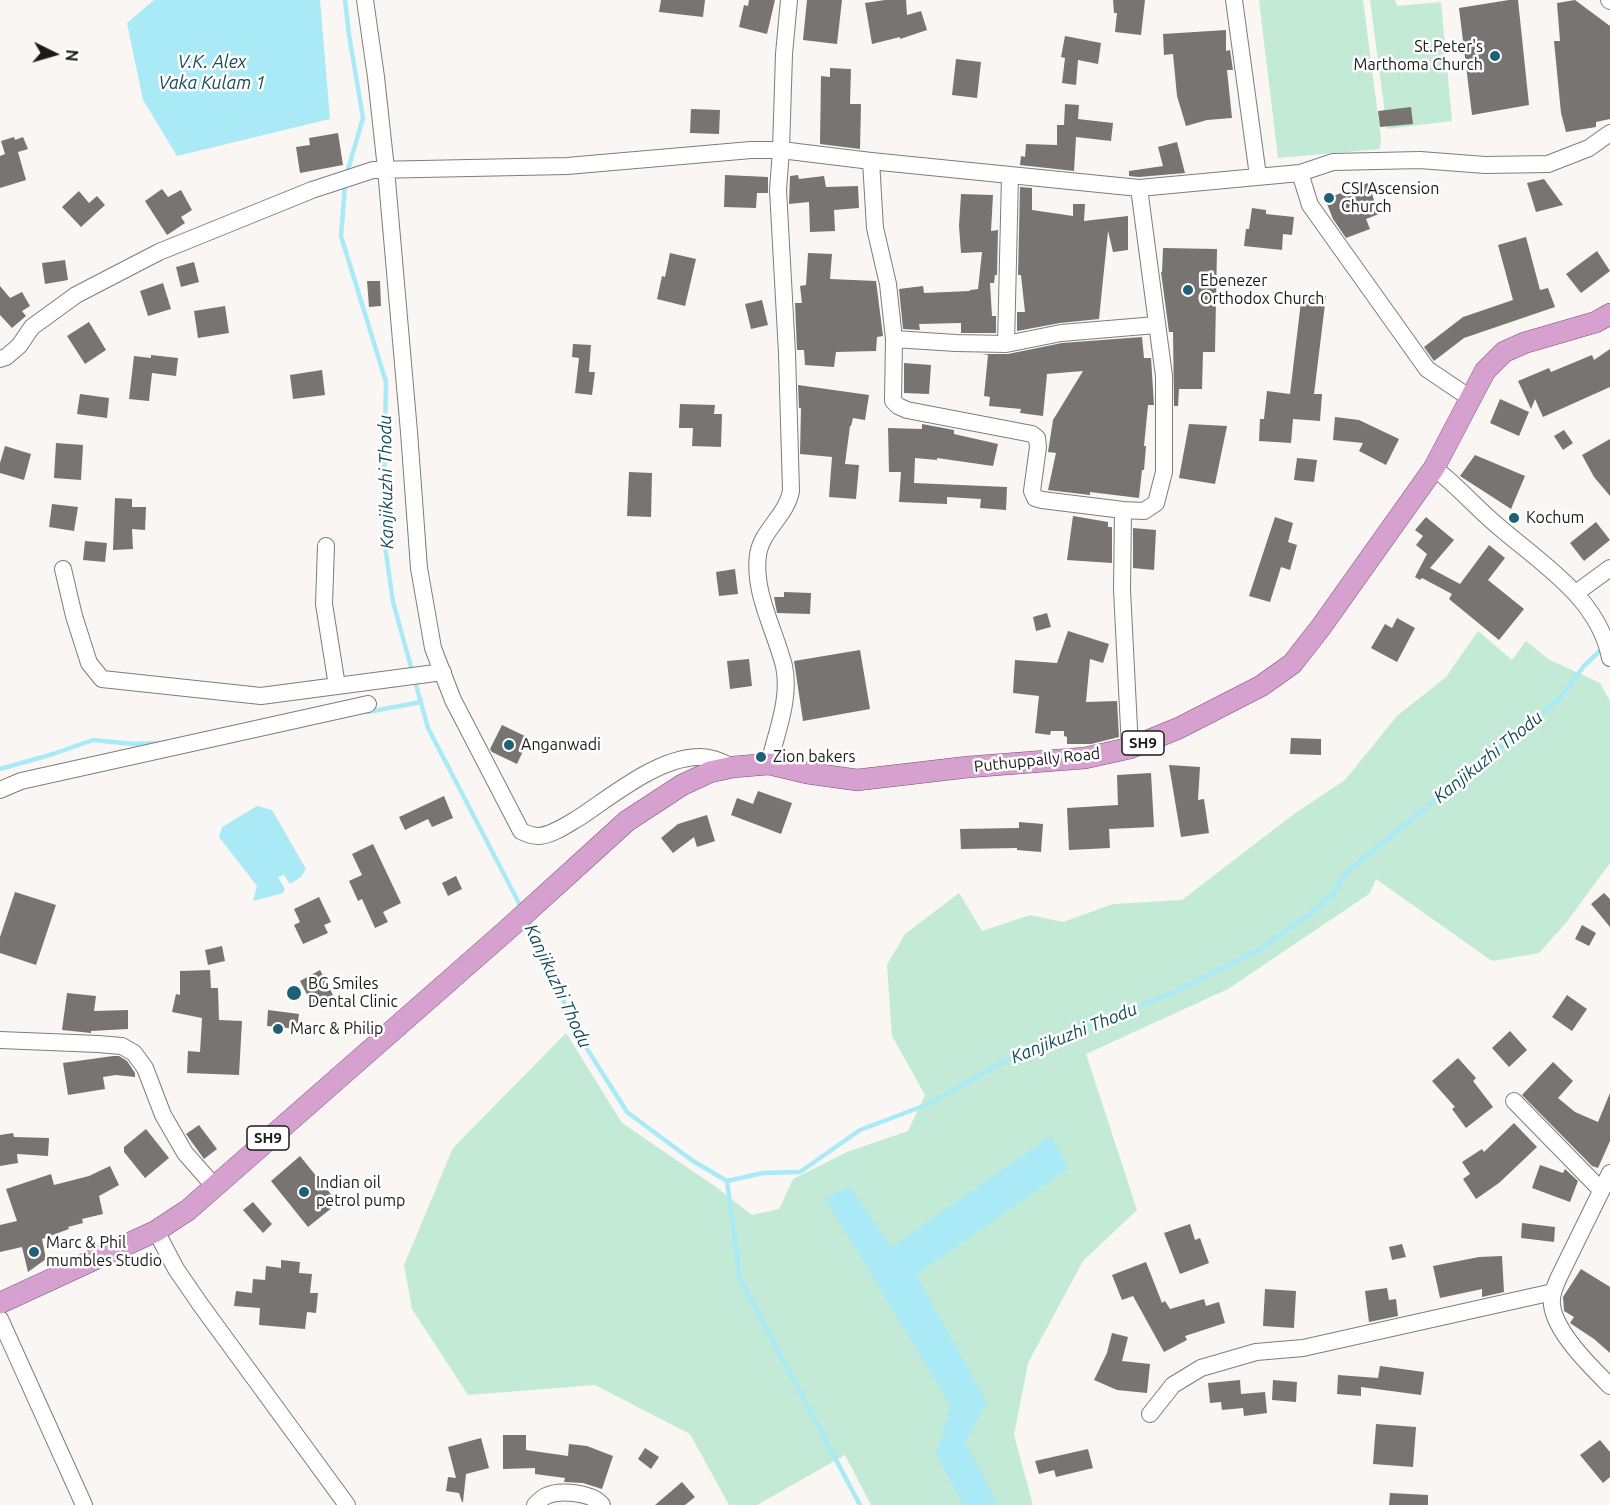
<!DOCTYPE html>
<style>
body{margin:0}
#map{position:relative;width:1610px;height:1505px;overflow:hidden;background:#f9f6f3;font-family:Ubuntu,sans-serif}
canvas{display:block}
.north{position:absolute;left:24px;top:24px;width:60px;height:60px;-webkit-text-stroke:4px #fff;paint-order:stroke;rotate:95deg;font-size:16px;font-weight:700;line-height:24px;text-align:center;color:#1c1b1a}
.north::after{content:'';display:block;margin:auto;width:21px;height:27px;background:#1c1b1a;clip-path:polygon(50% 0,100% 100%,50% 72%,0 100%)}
</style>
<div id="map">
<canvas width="1610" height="1505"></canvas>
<div class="north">N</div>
</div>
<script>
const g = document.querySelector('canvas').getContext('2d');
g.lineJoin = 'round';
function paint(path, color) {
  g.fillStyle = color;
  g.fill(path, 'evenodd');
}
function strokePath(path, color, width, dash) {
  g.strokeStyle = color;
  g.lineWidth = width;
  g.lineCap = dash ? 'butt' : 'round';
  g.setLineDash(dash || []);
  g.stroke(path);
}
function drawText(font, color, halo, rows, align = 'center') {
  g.font = font + ' Ubuntu,sans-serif';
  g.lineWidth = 5;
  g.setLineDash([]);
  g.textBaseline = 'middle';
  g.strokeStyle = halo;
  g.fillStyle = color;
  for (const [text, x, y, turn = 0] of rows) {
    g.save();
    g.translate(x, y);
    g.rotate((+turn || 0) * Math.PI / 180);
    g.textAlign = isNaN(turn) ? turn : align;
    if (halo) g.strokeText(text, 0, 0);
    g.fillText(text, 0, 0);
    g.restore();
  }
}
const green = new Path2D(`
 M1259,0h104l18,139 -1,10 -102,9z
 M1370,0h25l2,6 44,-4 11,119 -65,8z
 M1478,631l34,29 14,-19 22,18 52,24 10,18v162l-44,60 -27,30 -47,8 -116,-82 -7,15 -141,95 -142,65 51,156 -54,51 -55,102 -14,72 19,70h-162l-26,-50 -88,50h-28l-39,-71 -95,-49 -127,10 -56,-86 -8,-44 49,-117 113,-115 56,90 94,64 36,28 27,-6 14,-30 54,-27 61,-21 17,-36 -33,-59 -5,-71 18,-31 54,-41 23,38 48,-16 33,7 50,-18 69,-4 112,-86 51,-34 52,-64 49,-39z`);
const water = new Path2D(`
 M154,0h166l10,119 -153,37 -34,-56 -16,-77z
 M257,806l15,4 34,59 -5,8 -11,7 -6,-9 -6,2 7,12 -2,4 -30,8 4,-15 -38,-49 3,-10z
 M1051,1136l18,32 -153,107 71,128 -22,39 33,63h-35l-27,-51 15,-48 -126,-208 25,-11 41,60z`);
const stream = new Path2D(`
 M345,0l4,35 14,83 -16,55
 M345,185l-4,51 45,146 -3,150 10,70 35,126 94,181
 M368,712l53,-10
 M0,769l53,-15 40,-14 40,4 25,-1
 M527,919l14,28 36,86 50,79 66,49 34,20 36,-8 37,-1 60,-42 66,-25 105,-58 139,-53 90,-45 47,-33 26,-22 11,-19 21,-18 193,-157 26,-34 20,-19
 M727,1181l13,98 120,226`);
const building = new Path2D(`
 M661,0h44l-2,17 -44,-5z
 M749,0h26l-8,34 -28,-7 5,-22 4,1z
 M807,0h35l-5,44 -34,-4z
 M885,0h21l1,15 14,-4 6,19 -27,9v-2l-28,7 -7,-41z
 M1113,0h32l-4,35 -26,-3 2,-19h-3z
 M1509,0h9l11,105 -57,10 -13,-107z
 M1575,0l35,26v93l-14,3v5l-30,5 -5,-19 -7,-72h6l-3,-38z
 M1226,30v21l4,-1 3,20h-6l5,48 -25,2 -21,6 -9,-30 -4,-42 -9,1 -1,-21z
 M1065,36l36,7 -3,21 -20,-4 -2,25 -14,-2 3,-25 -4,-1z
 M956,59l25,3 -4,36 -25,-3z
 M830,68l21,1 -1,35h11l-1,45 -40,-5 1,-68 9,1z
 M1065,104l14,1 -1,14 35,4 -2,18 -35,-4 -2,34 -54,-6 1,-9 4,1 1,-13 31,1v-20h7z
 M1411,107l2,17 -33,3 -2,-16z
 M691,109l29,1 -1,24 -29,-1z
 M338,133l5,32 -43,8 -4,-26 14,-2 -1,-7z
 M14,137l1,3 8,-3 5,12 -10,3 8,28 -26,8v-32l5,-2 -4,-13z
 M1177,142l8,31 -46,4 -10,-1v-5l34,-5 -5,-19z
 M725,175l43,2v16h-11l-1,15 -32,-1z
 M798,175l1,4 25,-3 2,11 32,-1 1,22 -25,2 1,21 -25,1 -1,-30 -20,2 1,-28z
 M1544,179l19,26 -27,7 -9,-29z
 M1368,183l11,31 -13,5 4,10 -24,9 -13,-19 -8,-20z
 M1020,187l12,1v22l41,6v-12h12l-1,17 44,-5v34l-15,2 -5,-21 -9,88 -39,4 -43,8v-19h8l-4,-37h-3z
 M162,189l6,8 13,-7 11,20 -11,7 4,6 -18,12 -22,-34z
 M79,191l10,12 8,-7 8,9 -24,22 -19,-20z
 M961,194l32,1 -2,36 7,-1 -1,45h-2l-1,8h-4l2,33h4v17h-35v-10l-42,1 1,6 -17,-1 -4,-40 24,-3 1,7 46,-2v-1l8,-1 4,-37 -21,1 -2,-27z
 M1252,208l14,2v4l28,3 -2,18 -9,-1 -1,16 -38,-4 2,-17h3z
 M1526,237l14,53 8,-2 7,19 -91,31 -30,23 -10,-14 39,-30 50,-17 -15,-55z
 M1163,248l54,1 -2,103h-12l-1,37h-23l-1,17h-4l-1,-74h-4l-8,-60h1z
 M1597,251l13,20 -29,22 -15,-19z
 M670,253l26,6 -11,47 -28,-7 5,-23 3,1z
 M808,253l24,1 -2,25 46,2 7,55 -6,1 -1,14 -40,1 -2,15 -29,-2 -1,-15h-7l-2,-47h7l-2,-17 6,-1z
 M65,260l3,20 -23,4 -3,-21z
 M194,262l5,20 -18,5 -5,-20z
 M367,281h13l1,25 -12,1z
 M163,283l8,26 -23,7 -8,-25z
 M0,286l10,12 12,-6 8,14 -8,5 4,5 -14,12 -12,-13z
 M1302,293l24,3 -12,98h8l-2,27 -27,-2 -2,24 -32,-2 1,-22h4l3,-28 23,3z
 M762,300l6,25 -17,4 -6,-25z
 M225,306l4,27 -31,5 -4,-27z
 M89,322l17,28 -21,14 -18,-28z
 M1142,337l2,21h7l3,47h-6l-4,41h2l-2,24h-2l-3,28 -49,-6v3l-42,-5 8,-37 -8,-1 5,-32 30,-49 -36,3 -4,42 -23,-3 1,-4 -32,-3 1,-9 -6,-1 4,-41 -5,-1h25l54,-11z
 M573,344l18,1 -2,27h6l-3,23 -17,-2 4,-35 -7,-1z
 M1610,349v38l-67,30 -8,-18 -4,10 -13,-28 31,-13 2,4 41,-17 2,5z
 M151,355l27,3 -2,18 -24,-3 -3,28 -20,-2 5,-43 17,2z
 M904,363l27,2 -2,29 -25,-1z
 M322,370l3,25 -32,4 -3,-24z
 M798,385l71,10 -4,25 -12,-2 -2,8h-1l-5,38 14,1 -3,34 -27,-2 3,-40 -32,-3 1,-46h-2z
 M80,394l29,4 -2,20 -30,-4z
 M1500,399l29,13 -10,24 -29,-13z
 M680,404l35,1 -1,9h8l-1,33 -29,-1 1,-18h-14z
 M1335,417l24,3 40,19 -13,26 -27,-14 4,-8 -30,-3z
 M922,424l32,6v4l44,10 -5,22 -56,-8v2l-22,-2 -1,25 93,4 -1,23 -26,-2 1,-9 -34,-2v7l-48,-2 2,-30h-12l-1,-44 34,1z
 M1189,424l38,2 -12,58 -36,-6z
 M1564,430l9,13 -10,7 -9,-14z
 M1610,439v57l-16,-19 -12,-22z
 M56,443l27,2 -2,35 -27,-2z
 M5,446l26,8 -7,26 -24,-7v-10z
 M1475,455l50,21 -14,33 -51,-33z
 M1297,458l20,2 -3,22 -20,-2z
 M629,472l23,1 -1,44 -24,-1z
 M115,498l17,1v8h14l-1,23 -13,-1 1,20 -20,1z
 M52,504l26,3 -4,24 -25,-4z
 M1073,516l35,6v5h4v36l-45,-3z
 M1275,517l18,6 -5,19 9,3 -7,25 -9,-3 -11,35 -21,-6z
 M1426,517l28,23 -24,28 30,16 29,-39 16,13 -17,22 36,29 -25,31 -50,-41 3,-5 -30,-16 -2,2 -5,-3 12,-23 -11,-9 7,-9 -8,-6z
 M1596,522l14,18 -26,21 -14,-18z
 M1133,528l23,2 -2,40 -21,-2z
 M85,541l22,2 -2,19 -22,-2z
 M735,569l3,25 -19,2 -3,-24z
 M784,592l27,1 -1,21 -33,-1 -3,-16h10z
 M1047,613l4,14 -15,4 -3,-14z
 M1397,618l18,10 -18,34 -26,-14 14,-24 7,4z
 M1068,631l41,13 -6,19 -13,-4 -4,43 31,-1 2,36 -28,7h-24v-7l-3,-1v-5h-13l-1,4 -15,-2 4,-37 -26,-3 2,-33 42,3z
 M860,650l10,59 -67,12 -9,-60z
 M749,659l3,27 -22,3 -3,-28z
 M502,725l27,13 -12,26 -25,-12 -2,-3z
 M1291,738l30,1v16l-31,-1z
 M1169,765l31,2 -2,33 6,-1 5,34 -28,4z
 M1151,773l3,54 -45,2 1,19 -41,2 -2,-42 51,-3 -1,-30z
 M758,791l34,12 -11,31 -50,-19 6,-17 16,6z
 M444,796l9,22 -21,9 -4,-8 -23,11 -6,-13z
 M707,815l8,26 -18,6 -3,-10 -21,16 -12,-15 17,-14z
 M1019,822l24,2 -2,28 -24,-2v-2l-56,1 -1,-20 59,-1z
 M373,844l28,59 -18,9 5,10 -13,6 -13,-29 -4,2 -9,-20 13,-6 -10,-21z
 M456,876l6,13 -14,7 -6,-13z
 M15,892l41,13 -20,60 -36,-12v-16z
 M1604,893l6,6v28l-19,-23z
 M319,897l12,25 -7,3 4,8 -25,11 -9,-19 6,-3 -6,-13z
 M1582,925l14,8 -7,13 -14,-7z
 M222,946l3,15 -17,4 -3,-15z
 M210,970l1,18h7l1,32 23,1 -3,54 -52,-2 1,-22 12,1 2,-34 -30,-6 4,-18 4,1v-24z
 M320,970l13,25 -20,11 -13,-25z
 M67,993l29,3 -2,15 34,-1v19l-37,2v2l-29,-3z
 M1567,995l20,14 -15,22 -20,-14z
 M268,1010l31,4 -2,15 -30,-3z
 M1510,1031l17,19 -18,17 -17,-19z
 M113,1056h6l8,5 8,12v4l-19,-2 -13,2 2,12 -37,6 -5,-32z
 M1458,1058l18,20 -3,3 20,26 -27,21 -14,-19 3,-2 -23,-26z
 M1553,1062l20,19 -15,17 17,14 23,10 12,-29v48l-12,27 -6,-2 -70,-71z
 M1514,1123l23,24 -38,36 -23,16 -13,-20 7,-5 -8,-12 20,-13 2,3z
 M199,1125l18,24 -13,10 -18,-25z
 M146,1129l23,29 -24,20 -21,-26v-5z
 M13,1133l1,4 35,1 -1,18 -31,-2 1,9 -18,3v-31z
 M300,1156l38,47 -30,24 -37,-46z
 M1540,1165l23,8 2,-4 13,12 -8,21 -38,-14z
 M110,1166l9,19 -20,11 4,18 -21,5 1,4 -15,4 1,2 -27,10 4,20 -18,13 -6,-25 -22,5v-27l17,-4 -11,-32 45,-15 3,11 35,-9z
 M253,1202l19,22 -9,9 -20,-23z
 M1522,1223l33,4 -1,15 -33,-4z
 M1190,1224l5,16 5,-2 9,25 -29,11 -16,-41z
 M1402,1244l4,13 -14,3 -3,-13z
 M1502,1256l2,36 -22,5v-8l-42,9 -7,-32 46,-9z
 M281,1260l19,2 -1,11 13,1 -2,19h8l-2,20 -9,-1 -2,17 -46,-4 1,-17 -26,-2 2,-15 16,2 1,-14 12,1 1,-14 15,2z
 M1146,1262l16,41 3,-2 5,8 34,-10 2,7 13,-4 6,21 -40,13 2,4 -23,12 -31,-56 -11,4 -10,-25z
 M1581,1269l29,18v66l-16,-14 -24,-16 4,-6 -10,-6 -1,-14z
 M1387,1288l2,12 7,-1 2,17 -29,6 -4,-31z
 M1265,1289l31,2 -2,37 -31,-2z
 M1112,1333l16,4 -6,24 28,3 -3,29 -30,-3 -23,-10 13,-27z
 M1380,1366l44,6 -3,23 -60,-8v9l-24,-2 1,-19 40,3z
 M1240,1380l1,14 24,-2 2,21 -23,3 -1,-8 -21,2 -1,-8 -11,1 -2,-20z
 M1273,1380l24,2 -1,20 -24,-2z
 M1376,1424l40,3 -3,40 -40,-3z
 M503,1435h23v15l42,6 1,-12 18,2 26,10 -11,33 -19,-6 -19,-1 1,-4 -30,-4v-6l-32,1z
 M481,1438l8,30 -23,6 -3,28h-1l-3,-9 -13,-2 2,-14 8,1 -8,-31z
 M1600,1440l10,12v25l-7,6 -23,-28z
 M645,1448l14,9 -8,12 -13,-10z
 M1088,1449l5,19 -37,9 -2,-7 -15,4 -4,-13z
 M682,1482l13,15 -10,8h-30z
 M1390,1493l38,2v10h-39z`);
const minor = new Path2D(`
 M365,0l11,77 10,92 23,263 10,136 14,80 20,52 68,131c6,3 11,5 18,5 14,-1 29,-12 41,-19 33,-22 78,-59 118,-60 12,-1 24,5 35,10
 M1234,0l24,176
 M1609,0l1,1
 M871,161l4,67 13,56 6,55 -1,62 5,5 9,4 125,24 5,4 1,9 -6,44 3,7 7,2 81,10 21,1 12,-8 8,-31v-96l-25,-188
 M1300,173l10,32 117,164 43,29
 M894,339l62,4 50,1 55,-11 95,-8
 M1006,344l4,-168
 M0,359l6,-2 13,-11 13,-19 44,-32 83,-43 153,-62 61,-20 194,-4 184,-16h30l90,11 268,27 161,-15 33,-11 87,-2 65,5 63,-1 41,-16 21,-15
 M1434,468c24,18 42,40 65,59 43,37 100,72 111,131
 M1123,510l-1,80 8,158
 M326,546l-2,58 13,82
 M63,569l11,47 15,47 13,16 159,17 182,-24
 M1576,593l34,-25
 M769,764c7,-31 22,-65 15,-98 -9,-36 -31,-73 -26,-111 3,-24 29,-40 33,-64l-4,-138 -9,-163 3,-40 3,-96 5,-54
 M0,790l21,-9 347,-77
 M0,1040l98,4 24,2 12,7 11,15 18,47 22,38 29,33
 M1514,1101l87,89
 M1610,1173l-51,104c-4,9 -8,18 -7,28 3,27 39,62 58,81
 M156,1231l20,38 24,35 147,201
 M0,1319l84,186
 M1150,1414l23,-29 28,-17 55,-16 47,-4 250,-56
 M535,1505c3,-3 7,-7 11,-9 14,-7 47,-3 56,9`);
const major = new Path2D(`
 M0,1303l156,-72 32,-21 319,-280 120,-109 55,-36 28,-13 23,-5 36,-3 38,9 50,7 111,-13 117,-9 45,-10 49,-20 82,-42 31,-22 29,-37 113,-159 51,-97 19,-19 20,-9 72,-21 14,-8`);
const markers = [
 [1495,56,6,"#1e6074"],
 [1329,198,6,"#1e6074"],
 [1188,290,6,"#1e6074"],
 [1514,518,6,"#1e6074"],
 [509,745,6,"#1e6074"],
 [761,757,6,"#1e6074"],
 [294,993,8,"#1e6074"],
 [278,1029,6,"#1e6074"],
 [304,1192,6,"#1e6074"],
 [34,1252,6,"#1e6074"]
];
const shields = [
 [1143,743,42],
 [268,1138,42]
];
const shieldNames = [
 ["SH9",1143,743],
 ["SH9",268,1138]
];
const poiNames = [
 ["St.Peter's",1483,47,"right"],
 ["Marthoma Church",1483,65,"right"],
 ["CSI Ascension",1341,189],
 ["Church",1341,207],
 ["Ebenezer",1200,281],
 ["Orthodox Church",1200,299],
 ["Kochum",1526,518],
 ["Anganwadi",521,745],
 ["Zion bakers",773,757],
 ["BG Smiles",308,984],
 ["Dental Clinic",308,1002],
 ["Marc & Philip",290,1029],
 ["Indian oil",316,1183],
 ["petrol pump",316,1201],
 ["Marc & Phil",46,1243],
 ["mumbles Studio",46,1261]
];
const streetNames = [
 ["Puthuppally Road",1037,760,-6]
];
const waterNames = [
 ["V.K. Alex",212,62],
 ["Vaka Kulam 1",212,83],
 ["Kanjikuzhi Thodu",386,482,-91],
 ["Kanjikuzhi Thodu",1488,757,-39],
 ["Kanjikuzhi Thodu",558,986,65],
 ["Kanjikuzhi Thodu",1074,1033,-22]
];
paint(green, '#c2ead7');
paint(water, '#aaeaf7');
strokePath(stream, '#aaeaf7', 4.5);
paint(building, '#787472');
strokePath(minor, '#7f7d7a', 18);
strokePath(major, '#834a7b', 22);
strokePath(minor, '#fff', 16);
strokePath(major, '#d6a1cf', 21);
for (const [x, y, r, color] of markers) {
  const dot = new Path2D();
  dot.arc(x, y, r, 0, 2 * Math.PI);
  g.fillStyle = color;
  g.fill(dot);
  strokePath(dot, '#fff', 2);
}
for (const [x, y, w] of shields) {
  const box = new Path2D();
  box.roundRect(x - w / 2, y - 12, w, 24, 4.5);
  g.fillStyle = '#fff';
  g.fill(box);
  strokePath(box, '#1c1b1a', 1.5);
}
drawText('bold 15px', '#1c1b1a', null, shieldNames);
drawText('16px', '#1c1b1a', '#fff', poiNames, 'left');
drawText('16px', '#1c1b1a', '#fff', streetNames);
drawText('italic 18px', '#144c56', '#fff', waterNames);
</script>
